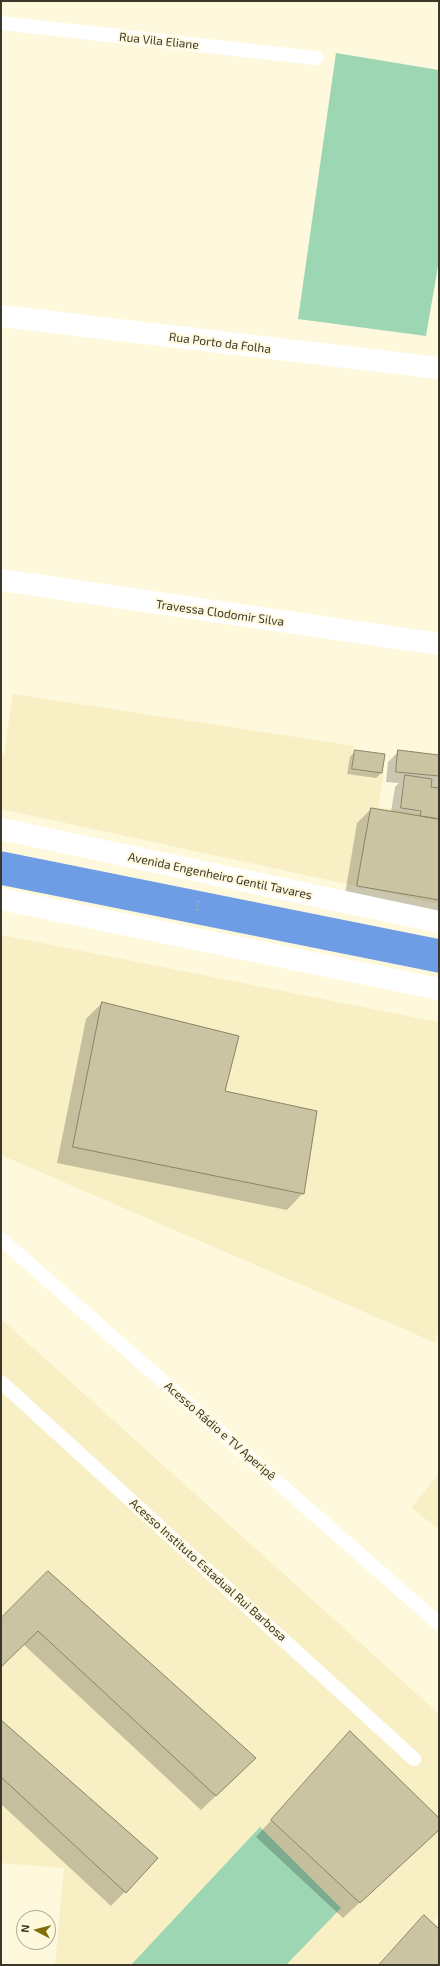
<!DOCTYPE html>
<meta charset="utf-8">
<style>
body{margin:0}
#map{position:relative;width:440px;height:1966px;overflow:hidden;background:#fef8dc;font-family:"Exo 2",sans-serif}
canvas{display:block}
.frame{position:absolute;inset:0;border:2px solid #3b382b;pointer-events:none}
.north{position:absolute;left:16px;top:1910px;width:40px;height:40px;box-sizing:border-box;background:#fef8dc;border:1px solid #b0ab95;border-radius:50%;rotate:277deg;font-size:11px;font-weight:700;line-height:16px;text-align:center;color:#3b382b}
.north::after{content:'';display:block;margin:auto;width:14px;height:18px;background:#806e0b;clip-path:polygon(50% 0,100% 100%,50% 72%,0 100%)}
</style>
<div id="map">
<canvas width="440" height="1966"></canvas>
<div class="frame"></div>
<div class="north">N</div>
</div>
<script>
const g = document.querySelector('canvas').getContext('2d');
g.lineJoin = 'round';
function paint(path, color) {
  g.fillStyle = color;
  g.fill(path, 'evenodd');
}
function strokePath(path, color, width, dash) {
  g.strokeStyle = color;
  g.lineWidth = width;
  g.lineCap = dash ? 'butt' : 'round';
  g.setLineDash(dash || []);
  g.stroke(path);
}
function drawText(font, color, halo, rows, align = 'center') {
  g.font = font + ' "Exo 2",sans-serif';
  g.lineWidth = 4;
  g.setLineDash([]);
  g.textBaseline = 'middle';
  g.strokeStyle = halo;
  g.fillStyle = color;
  for (const [text, x, y, turn = 0] of rows) {
    g.save();
    g.translate(x, y);
    g.rotate((+turn || 0) * Math.PI / 180);
    g.textAlign = isNaN(turn) ? turn : align;
    if (halo) g.strokeText(text, 0, 0);
    g.fillText(text, 0, 0);
    g.restore();
  }
}
const built = new Path2D(`
 M13,694l342,52 -5,25 34,2 -6,34 61,9v88l-438,-95v-55h3z
 M1,935l438,87v299l-3,22 -435,-188z
 M1,1319l438,395v202l-5,5 5,5v39h-384l9,-97 -63,-5z
 M439,1474v55l-28,-21z`);
const green = new Path2D(`
 M336,53l103,17v190l-13,76 -128,-17z
 M260,1827l81,81 -55,57h-155z`);
const shadow = new Path2D(`
 M355,751l26,22 -5,5 -29,-4 3,-17z
 M399,751l40,5v160l-95,-16 13,-77 14,-14 20,3 4,-25 4,-4 -13,-1 2,-20z
 M102,1003l122,89 79,101 -16,17 -230,-47 29,-144z
 M48,1572l193,200 -40,38 -178,-166 -22,22v-47z
 M1,1721l156,138 -46,47 -110,-102z
 M350,1732l89,87v10l-96,89 -87,-81z`);
const canal = new Path2D(`
 M1,868l438,88`);
const building = new Path2D(`
 M355,750l30,4 -3,19 -30,-4z
 M398,750l41,5v21l-43,-4z
 M405,775l27,4 -1,8 8,1v31l-19,-3 1,-5 -20,-3z
 M371,808l68,11v81l-82,-14z
 M102,1002l137,34 -14,55 92,20 -13,83 -231,-47z
 M48,1571l208,187 -40,38 -178,-165 -37,36v-49z
 M1,1720l157,138 -32,35 -125,-116z
 M350,1731l89,87v12l-79,73 -89,-83z
 M424,1915l15,14v36h-60z`);
const path = new Path2D(`
 M197,910l2,-10`);
const lane = new Path2D(`
 M1,23l315,35
 M1,1239l438,385
 M1,1382l413,377`);
const street = new Path2D(`
 M1,316l438,52
 M1,580l438,64`);
const secondary = new Path2D(`
 M1,829l438,93
 M1,899l438,90`);
const streetNames = [
 ["Rua Vila Eliane",159,41,6],
 ["Rua Porto da Folha",220,343,7],
 ["Travessa Clodomir Silva",220,613,8],
 ["Avenida Engenheiro Gentil Tavares",220,876,12],
 ["Acesso Rádio e TV Aperipê",220,1431,41],
 ["Acesso Instituto Estadual Rui Barbosa",208,1570,42]
];
paint(built, '#f8efc5');
paint(green, '#9dd6b3');
paint(shadow, '#0003');
strokePath(canal, '#6e9de5', 33);
paint(building, '#cbc4a2');
strokePath(building, '#8b8465', 1);
strokePath(path, '#b4af98', 2.5, [1, 3]);
strokePath(lane, '#fff', 14);
strokePath(street, '#fff', 22);
strokePath(secondary, '#fff', 22);
drawText('12px', '#3b382b', '#fef8dc', streetNames);
</script>
